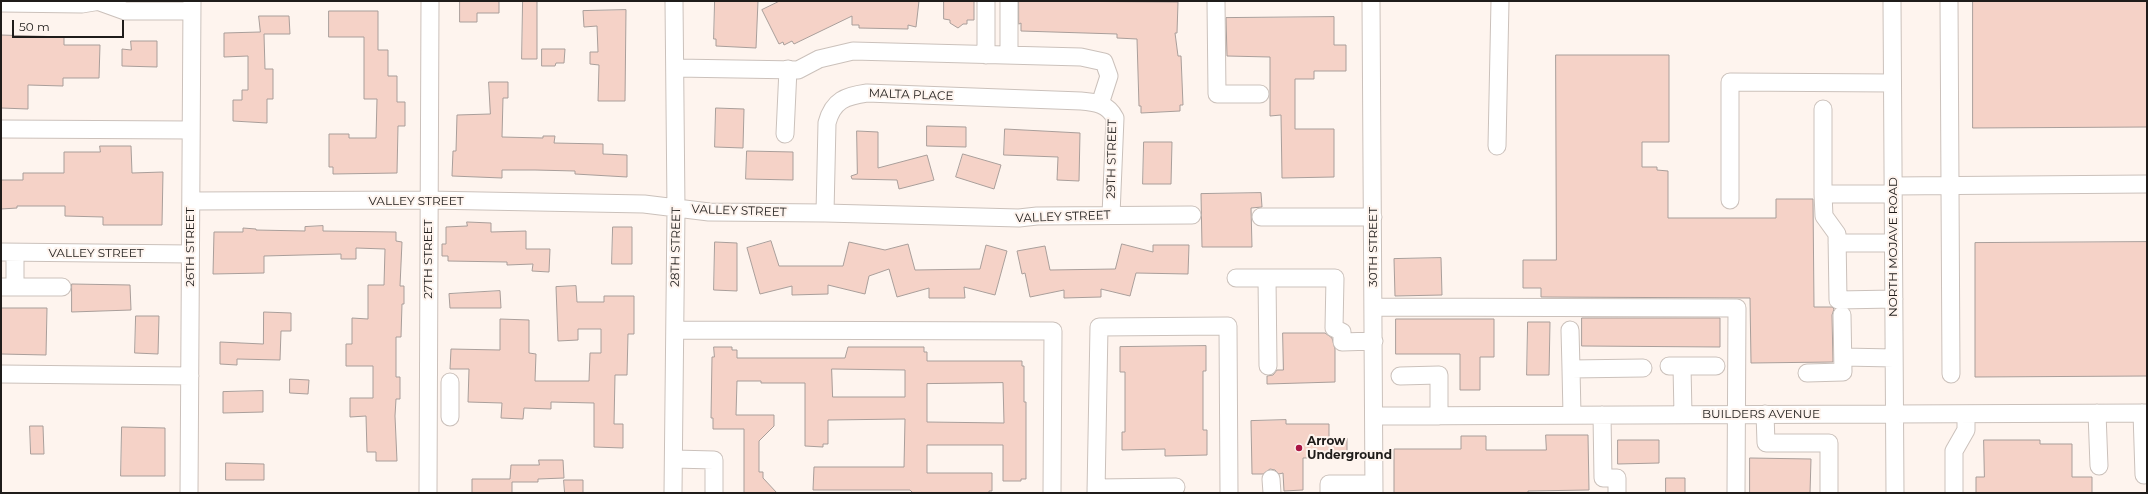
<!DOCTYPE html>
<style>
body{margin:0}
#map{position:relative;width:2148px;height:494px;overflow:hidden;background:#fef4ee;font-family:Montserrat,sans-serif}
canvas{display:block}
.frame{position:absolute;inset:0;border:2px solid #1f1c1a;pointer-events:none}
.scale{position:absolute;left:12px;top:20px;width:112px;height:18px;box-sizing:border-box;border:2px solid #1f1c1a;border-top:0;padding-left:5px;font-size:12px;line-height:14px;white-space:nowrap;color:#1f1c1a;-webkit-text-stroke:3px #fef4ee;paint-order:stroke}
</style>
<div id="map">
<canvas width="2148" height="494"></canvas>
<div class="frame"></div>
<div class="scale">50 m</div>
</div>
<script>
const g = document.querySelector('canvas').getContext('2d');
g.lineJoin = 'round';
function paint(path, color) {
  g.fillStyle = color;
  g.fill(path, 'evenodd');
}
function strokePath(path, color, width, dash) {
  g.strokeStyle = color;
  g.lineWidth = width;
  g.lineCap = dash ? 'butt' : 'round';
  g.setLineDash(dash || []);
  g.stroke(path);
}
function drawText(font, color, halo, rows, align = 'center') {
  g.font = font + ' Montserrat,sans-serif';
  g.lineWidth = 4;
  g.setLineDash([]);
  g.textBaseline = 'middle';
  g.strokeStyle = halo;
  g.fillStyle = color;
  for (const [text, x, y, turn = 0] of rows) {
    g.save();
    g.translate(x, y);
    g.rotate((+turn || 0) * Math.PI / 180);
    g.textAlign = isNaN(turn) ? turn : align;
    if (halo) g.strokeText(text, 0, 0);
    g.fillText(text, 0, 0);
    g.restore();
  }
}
const building = new Path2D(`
 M460,1h39v12h-22v9h-17z
 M523,1h14v58h-15z
 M715,1h43l-2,47 -40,-2v-7h-2z
 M780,1h139l-3,26 -8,-2v4l-49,-1v-3h-7v-9l-58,28 -2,-3 -8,4 -1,-3 -4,2 -17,-34z
 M944,1h30v19h-7v4h-4l-5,4 -8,-5v-3l-6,-1z
 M1019,1l159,1 -1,31h-2l3,23h3l2,49h-3v6l-39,2v-7h-2l-2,-67 -20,-1v-4l-96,-3v-8l-2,1z
 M1973,1h174v126l-174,1z
 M626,10l-1,91h-27l1,-36 -9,-1v-12h8l-1,-26 -13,1 -1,-16z
 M329,11h49v39h10v26h9v26h8v24h-7l-1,47 -64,1v-7h-4v-33h20v4h27l1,-39h-13v-62h-35z
 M259,16h30l1,18h-26l1,35h8v30h-6v24l-34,-2v-21h9v-10h6v-34l-24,1v-24l36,-1z
 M1334,17v28h12v26h-32v8h-19v50h39v48l-52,1 -1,-63 -11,1v-59l-43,-1 -1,-38z
 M1,35l63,2v8h36l-1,33h-36v8l-35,-1v24l-27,-1z
 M131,41h26v26l-35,-1v-17l9,1z
 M542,49h23l-1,14h-8l-1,3h-13z
 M1556,55h113v87h-27v25h15v3l11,1v47h108v-19h37l1,108h18l2,2 -2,6 1,47 -82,1 -1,-65 -209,-1v-9h-18v-28h33z
 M489,82h19v16h-5l-1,39 41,1v-2h12l-1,7 49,1v10l24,1v22l-52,-3v-3l-40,-1h-33v8l-50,-2 1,-25h3l1,-36 33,-1z
 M716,108l28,1 -1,39 -28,-1z
 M927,126l39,1v20l-39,-1z
 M1005,129l75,4 -1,48 -22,-1 1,-23 -54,-2z
 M857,131l21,1v36l49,-13 7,25 -35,9 -2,-9 -45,-1 -1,-3 6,-2z
 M1144,142h28l-1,42h-28z
 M100,146h31l1,27 31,-1 -1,53h-59v-8l-38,-1v-10h-48v2l-16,1v-29h22v-7h41v-21h36z
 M747,151l46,1v28l-47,-1z
 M963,154l38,11 -7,24 -38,-12z
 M1261,193l1,14 -11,1 1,39h-50l-1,-53z
 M467,222l24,1v9l35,-1v18h24l-1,23 -17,-1 1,-7 -26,1v-3l-59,-1v-5h-6v-12h4v-17l21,-1z
 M323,226v5l73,1v9l6,1 -2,44h4v18h-2l-1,33h-5v40h4v22h-4l-1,17 2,45h-21v-9h-9l-1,-36 -16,1v-19h23v-32h-27v-22h6v-26l16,1v-34h16l1,-36 -29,-1v11h-15v-5l-77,2v17l-51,1 1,-42h29v-4l13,1v1l49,1v-4z
 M613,227h19v37h-20z
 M771,241l8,25h64l6,-24 36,8 23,-6 7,26 65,-1 6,-24 21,6 -12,44 -31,-8 1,11h-36v-10l-32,9 -8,-28 -20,7 -4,18 -37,-9v9l-36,1v-9l-32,8 -13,-46z
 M715,242l22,1v48l-23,-1z
 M2147,242v134l-172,1v-134z
 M1122,244l31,8v-7h36l-1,29 -52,-1 -6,23 -29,-7v8l-37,1v-8l-34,7 -5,-24 -3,1 -5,-23 28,-5 5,24 65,-1z
 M1441,258l1,37 -47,1 -1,-37z
 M72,284l58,1 1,25 -59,2z
 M576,286l1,16h27v-6h30v38h-6l-1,41h-12l-1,49h9v24l-29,-1v-44l-43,-1v7l-27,-1 -1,11 -22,-1 1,-15 -34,-1 1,-33h-19l1,-20 49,1v-31l29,1v33l7,1 -1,27h54l1,-28h11v-24h-23v11l-20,1 -2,-54z
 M500,291l1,17h-51l-1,-14z
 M1,308h46l-1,47 -45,-1z
 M264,312l27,1v18h-10l-1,29 -43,-1v6l-17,-1v-22l43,2z
 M136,316h23l-1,38 -23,-1z
 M1582,318h138v29l-138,-1z
 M1396,319h98v38h-14v33h-20v-36h-64z
 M1528,322h22l-1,53h-22z
 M1283,333h42l7,5 3,11v33l-68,2v-8l6,-1 4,-5h6z
 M1206,346v25h-3v59h4v25l-42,1v-7l-43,1v-18h3v-60h-5v-25z
 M714,347h18v3h5v8h108l3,-11h76v5h3v9h95v5h2v36h2v77h-5v2h-18v-36h-76v28h65v18h-3v2h-76l-3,-3h-97l1,-23h90l1,-48 -77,1v24h-5v3l-18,-1v-63h-44v-2h-24l-1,34h38v11l-15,15v31h4v6l14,15h-33v-64h-31v-11h-2l1,-61h2zM832,369l73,1v27h-72zM1003,383l1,40 -77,-1v-38z
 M290,379l19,1 -1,14 -18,-1z
 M263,391v21l-40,1v-21z
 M1286,420v4h43v14h18v19l-44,1v32l-19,1 -1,-18 -4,1 -4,-4 -5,-1 -7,5h-11l-1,-53z
 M30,426h13l1,28h-13z
 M122,427l43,1v48h-44z
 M1546,435h42l1,55 -61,1v2h-134v-44h67v-13h25v14h60z
 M1618,440h41v23l-41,1z
 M1984,440h56v4h32v33h20v16h-116v-16h8z
 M1750,458l61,1 -1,34h-60z
 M539,460h24l1,18 -26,1v3h-26v11h-40v-14h38l1,-14h28z
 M226,463l38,1v16h-38z
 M1666,478h19v15h-19z
 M564,480h19v13h-18z`);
const minor = new Path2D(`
 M1009,1v54
 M1216,1l1,93h43
 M1371,1l3,492
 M1892,1l3,492
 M1949,1l2,373
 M100,2l25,9h67
 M1,3l81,1 18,-3
 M986,55v-54
 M676,68l122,2 21,-11 34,-8 228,6 23,5 5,14 -9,28
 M1823,109v85h70
 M1,129l190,1
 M785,134l3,-65
 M1497,146l3,-145
 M1893,186l254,-2
 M1823,194l1,22 13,18 1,66 56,-1
 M1730,200v-118l162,1
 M191,201l237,-1 216,4 65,8 116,1 194,5 18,-2 155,-1
 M825,213l2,-90c6,-23 19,-27 40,-30l214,8c14,1 27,3 34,17l-4,97
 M1261,217h112
 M1837,243h56
 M1,252l189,2
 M15,253v34
 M1236,278h99l-1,50 8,4v10l32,-1
 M1267,278l1,88
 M1,287h61
 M1374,307l363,1 -1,185
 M675,330l378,1 -1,162
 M1570,330l1,39
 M1843,357l51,1
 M1669,366h47
 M1682,366l1,49
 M1807,373l36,-1 -1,-57
 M1,374l189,2
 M1400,376l39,-1v41
 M2097,413l2,53
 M2142,413l2,62
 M1765,414l1,29h63v50
 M1572,415l-1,-46 72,-1
 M1602,415l1,63h14v15
 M1375,416l772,-3
 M450,417v-35
 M674,459l40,1v33
 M1271,479l1,14
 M1096,488l80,-1
 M189,493l3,-492
 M428,493l2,-492
 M673,493l3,-284 -2,-208
 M1096,493l3,-166 129,-1 1,167
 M1329,493v-9h45
 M1954,493v-42l12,-21v-16`);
const markers = [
 [1299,448,4,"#aa1545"]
];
const streetNames = [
 ["MALTA PLACE",911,95,2],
 ["29TH STREET",1112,159,-89],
 ["VALLEY STREET",416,201],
 ["VALLEY STREET",739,211,2],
 ["VALLEY STREET",1063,217,-2],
 ["26TH STREET",190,247,-90],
 ["28TH STREET",676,247,-89],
 ["30TH STREET",1373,247,-90],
 ["NORTH MOJAVE ROAD",1893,247,-90],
 ["VALLEY STREET",96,253],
 ["27TH STREET",428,259,-90],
 ["BUILDERS AVENUE",1761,414]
];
const poiNames = [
 ["Arrow",1307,441],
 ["Underground",1307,455]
];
paint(building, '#f5d2c7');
strokePath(building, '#a99e9a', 1);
strokePath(minor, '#cbc1bb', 19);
strokePath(minor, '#fff', 17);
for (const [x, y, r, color] of markers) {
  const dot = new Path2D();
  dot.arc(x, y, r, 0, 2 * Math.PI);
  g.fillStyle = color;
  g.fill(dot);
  strokePath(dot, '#fef4ee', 1.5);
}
drawText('12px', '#1f1c1a', '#fef4ee', streetNames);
drawText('bold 12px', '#1f1c1a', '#fef4ee', poiNames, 'left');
</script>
